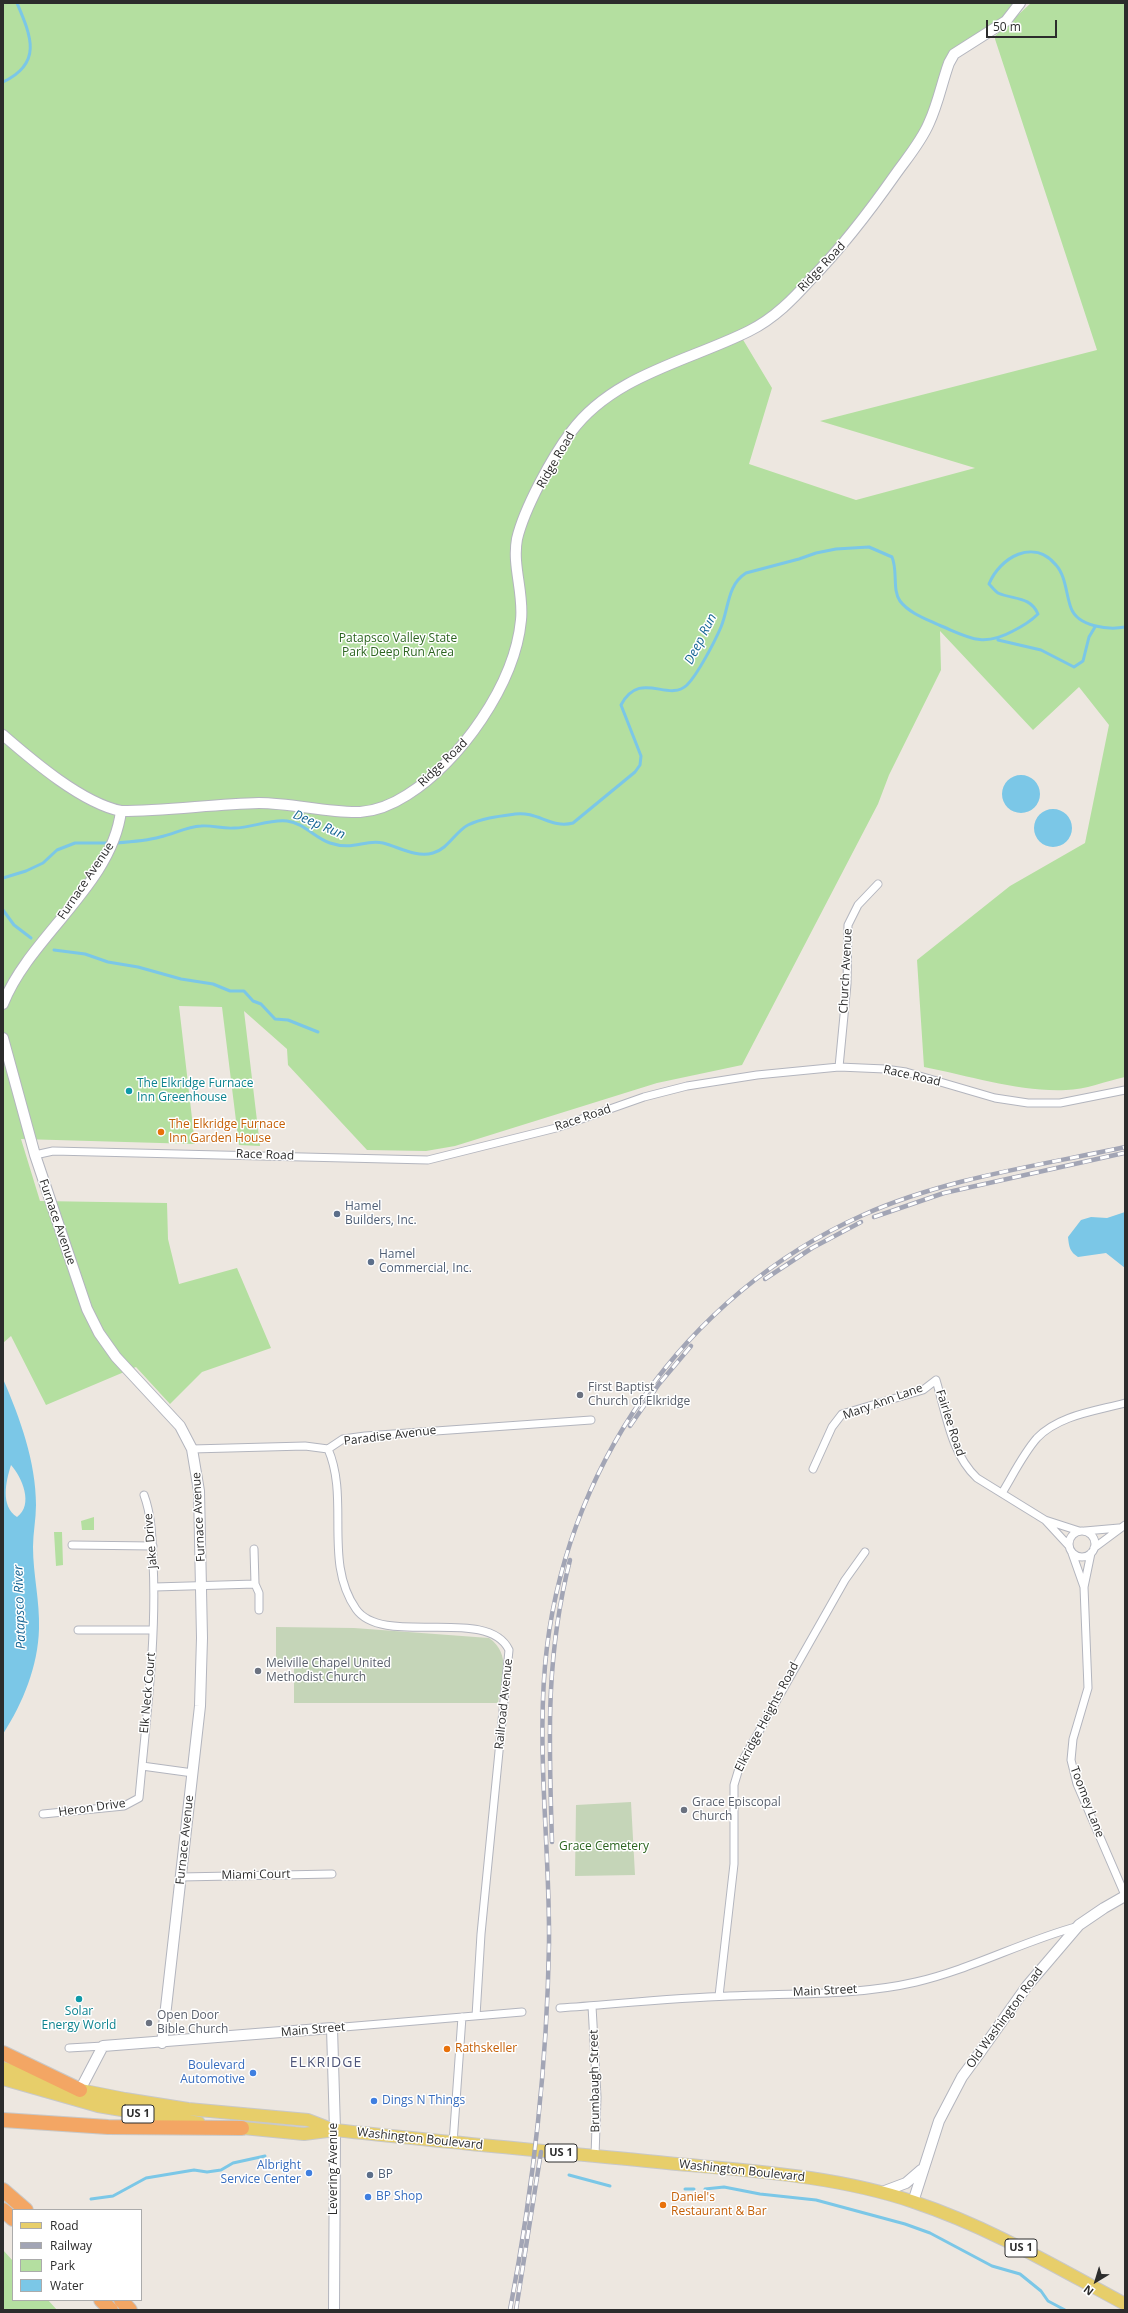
<!DOCTYPE html>
<style>
body{margin:0}
#map{position:relative;width:1128px;height:2313px;overflow:hidden;background:#ede7e0;font-family:"Open Sans",sans-serif}
canvas{display:block}
.frame{position:absolute;inset:0;border:4px solid #2c2c2c;pointer-events:none}
.legend{position:absolute;left:12px;top:2209px;width:130px;height:92px;box-sizing:border-box;background:#fff;border:1px solid #ababab;margin:0;padding:5px 7px;list-style:none;font-size:12px;color:#2c2c2c}
.legend li{display:flex;align-items:center;gap:8px;height:20px}
.legend b{width:20px;border:1px solid #ababab}
.north{position:absolute;left:1076px;top:2261px;width:40px;height:40px;-webkit-text-stroke:3px #fff;paint-order:stroke;rotate:218deg;font-size:11px;font-weight:700;line-height:16px;text-align:center;color:#2c2c2c}
.north::after{content:'';display:block;margin:auto;width:14px;height:18px;background:#2c2c2c;clip-path:polygon(50% 0,100% 100%,50% 72%,0 100%)}
.scale{position:absolute;left:986px;top:20px;width:71px;height:18px;box-sizing:border-box;border:2px solid #2c2c2c;border-top:0;padding-left:5px;font-size:12px;line-height:14px;white-space:nowrap;color:#2c2c2c;-webkit-text-stroke:3px #fff;paint-order:stroke}
</style>
<div id="map">
<canvas width="1128" height="2313"></canvas>
<div class="frame"></div>
<ul class="legend">
<li><b style="height:5px;background:#e7ce6a"></b>Road</li>
<li><b style="height:5px;background:#a2a5b5"></b>Railway</li>
<li><b style="height:11px;background:#b4dfa0"></b>Park</li>
<li><b style="height:11px;background:#7bc7e7"></b>Water</li>
</ul>
<div class="north">N</div>
<div class="scale">50 m</div>
</div>
<script>
const g = document.querySelector('canvas').getContext('2d');
g.lineJoin = 'round';
function paint(path, color) {
  g.fillStyle = color;
  g.fill(path, 'evenodd');
}
function strokePath(path, color, width, dash) {
  g.strokeStyle = color;
  g.lineWidth = width;
  g.lineCap = dash ? 'butt' : 'round';
  g.setLineDash(dash || []);
  g.stroke(path);
}
function drawText(font, color, halo, rows, align = 'center') {
  g.font = font + ' "Open Sans",sans-serif';
  g.lineWidth = 3;
  g.setLineDash([]);
  g.textBaseline = 'middle';
  g.strokeStyle = halo;
  g.fillStyle = color;
  for (const [text, x, y, turn = 0] of rows) {
    g.save();
    g.translate(x, y);
    g.rotate((+turn || 0) * Math.PI / 180);
    g.textAlign = isNaN(turn) ? turn : align;
    if (halo) g.strokeText(text, 0, 0);
    g.fillText(text, 0, 0);
    g.restore();
  }
}
const green = new Path2D(`
 M3,3h1015l-10,14 -55,35 -29,76 -48,72 -95,108 -42,25 33,55 -23,76 107,36 119,-32 -155,-47 277,-71 -102,-311v-3l36,-33h93l1,1074c-19,4 -40,13 -59,13 -48,2 -95,-14 -142,-23l-7,-107 93,-74 75,-43 24,-118 -30,-38 -46,43 -93,-99 1,39 -52,105 -11,29 -136,261 -85,18 -202,63 -29,5 -59,-1 -79,-85 -1,-16 -43,-38 16,135 -21,-1 -17,-138 -43,-1 16,138 -174,-5 19,62 127,2 1,36 11,45 58,-16 34,80 -69,24 -32,32 -34,-37 -90,38 -35,-69 -8,7z
 M94,1517v13h-12l-1,-9z
 M54,1532h8l1,33 -7,1z
 M3,2250l10,11v39h35l9,10h-54z`);
const cemetery = new Path2D(`
 M276,1627l78,1 135,10c23,16 13,42 9,65h-204v-43h-18z
 M631,1802l4,73 -60,1 1,-71z`);
const water = new Path2D(`
 M1002 794a19 19 0 1 1 38 0a19 19 0 1 1-38 0Z
 M1034 828a19 19 0 1 1 38 0a19 19 0 1 1-38 0Z
 M1125,1212v56l-19,-15 -28,4c-8,-5 -9,-10 -10,-20l13,-17 10,-3 16,1z
 M3,1379c17,39 33,83 33,126 0,14 -3,28 -3,42 0,27 7,55 6,82 -1,37 -16,74 -36,105zM11,1465c11,12 23,40 6,52 -17,-11 -11,-36 -6,-52z`);
const stream = new Path2D(`
 M3,82c40,-19 28,-46 14,-79
 M998,640l43,10 33,17 9,-6 6,-24 6,-10
 M115,843c15,-1 31,-2 45,-6 14,-3 26,-10 41,-11 11,-1 22,3 33,2 18,0 35,-9 53,-7 17,2 28,17 43,22 24,8 34,-4 53,0 16,4 33,15 50,10 15,-4 22,-21 35,-28 14,-7 32,-9 47,-11 23,-3 36,15 58,9l62,-51 5,-7 1,-9 -20,-51c19,-36 47,-2 66,-20 11,-11 28,-44 34,-58 8,-19 6,-42 25,-54l53,-14 17,-6 20,-4 33,-2 23,10c6,14 0,33 8,44 9,12 26,18 39,24 29,12 43,23 74,6 10,-5 17,-9 25,-17 -8,-18 -24,-14 -40,-21 -3,-2 -6,-6 -9,-9 11,-27 45,-46 67,-19 10,11 10,30 15,43 7,19 38,22 54,19
 M3,878l23,-7 17,-8 14,-13 18,-7h35
 M3,910l11,15 17,13
 M54,950l31,4 23,8 30,5 43,12 32,5 17,7h14l9,10 8,3 14,15 13,1 30,12
 M569,2175l41,11
 M685,2189h9
 M705,2189l19,-2 36,7 56,6 89,24 25,9 62,33 28,8 21,17 7,10 17,9
 M91,2199l22,-3 33,-18 48,-8 13,2 14,-2 12,-7 32,-7`);
const street = new Path2D(`
 M839,1067l8,-83 1,-59 10,-20 20,-21
 M35,1155l18,-4 375,9 128,-32 88,-31 43,-11 70,-11 82,-8 46,2 21,3 89,26 33,5h32l65,-13
 M192,1449l113,-3 23,3 15,-10 22,-3 226,-16
 M328,1449c22,50 -5,113 28,160 27,39 132,-4 153,41l-28,284 -5,82
 M813,1469l19,-42 10,-13 81,-24 13,-10c10,33 15,74 41,98l68,42 24,26
 M1002,1493c11,-18 21,-39 35,-55 22,-23 59,-27 88,-35
 M1045,1520l34,11
 M1069 1544a13 13 0 1 1 26 0a13 13 0 1 1-26 0Z
 M1085,1531l34,-3
 M72,1545l81,1
 M1094,1548l31,-23
 M254,1549l1,35 4,9v17
 M1072,1553l12,34
 M1091,1553l-7,34 4,101 -15,51 -2,21 6,24 48,111
 M155,1587l100,-3
 M78,1630h75
 M142,1766l51,7
 M43,1814l81,-8 15,-8c7,-79 18,-158 14,-237 -1,-23 -1,-44 -9,-66
 M181,1877l151,-3
 M719,1996l15,-132v-79l6,-20 105,-185 20,-28
 M592,2006l5,91 -2,59
 M560,2008c56,-4 113,-10 169,-12 62,-3 127,0 187,-14 56,-13 107,-41 163,-56
 M332,2028l190,-16
 M69,2048l34,-2
 M453,2143l9,-126`);
const secondary = new Path2D(`
 M3,735c30,26 79,68 118,76 46,0 92,-7 138,-8 34,0 67,10 101,9 16,-1 33,-8 47,-17 53,-33 108,-111 114,-175 3,-27 -9,-54 -4,-81 7,-30 35,-82 54,-107 42,-57 118,-71 178,-101 26,-13 44,-32 63,-53 31,-32 57,-66 83,-103 12,-17 26,-33 34,-52 9,-19 13,-41 20,-60l5,-9 52,-33 14,-18
 M3,1004c26,-67 109,-119 118,-193
 M3,1038l32,117 52,154 12,24 17,24 64,69 12,23 7,42 3,147 -2,68 -38,337
 M80,2090l23,-44 229,-18 3,102 -1,180
 M882,2192l24,-9 15,-13
 M913,2202l26,-81 23,-44 19,-26 46,-65 52,-61 25,-17 21,-12`);
const primary = new Path2D(`
 M3,2068l77,22 45,9 63,10 120,11 26,10
 M3,2079l95,27 101,17
 M233,2127l71,7 31,-4c110,12 221,22 332,33 83,8 167,12 247,39 75,25 142,65 211,102`);
const highway = new Path2D(`
 M3,2053l77,37
 M3,2120l105,7 134,1
 M3,2190l23,20
 M3,2210l10,9
 M101,2300l10,10
 M121,2300l9,10`);
const rail = new Path2D(`
 M874,1217l70,-24 180,-40
 M765,1279l47,-31 49,-26
 M630,1426l29,-42 32,-38
 M552,1842c-3,-99 -7,-184 18,-282
 M510,2310c23,-121 37,-243 39,-366 1,-93 -12,-186 -4,-278 17,-195 139,-371 318,-451 83,-37 175,-49 262,-68
 M516,2310l25,-158`);
const markers = [
 [129,1091,4,"#0f9aa8"],
 [161,1132,4,"#e8710a"],
 [337,1214,4,"#5c6f8a"],
 [371,1262,4,"#5c6f8a"],
 [580,1395,4,"#6b7280"],
 [258,1671,4,"#6b7280"],
 [684,1810,4,"#6b7280"],
 [79,1999,4,"#0f9aa8"],
 [149,2023,4,"#6b7280"],
 [447,2049,4,"#e8710a"],
 [253,2073,4,"#3f7fe0"],
 [374,2101,4,"#3f7fe0"],
 [309,2173,4,"#3f7fe0"],
 [370,2175,4,"#5c6f8a"],
 [368,2197,4,"#3f7fe0"],
 [663,2205,4,"#e8710a"]
];
const shields = [
 [138,2114,32],
 [561,2153,32],
 [1021,2248,32]
];
const shieldNames = [
 ["US 1",138,2114],
 ["US 1",561,2153],
 ["US 1",1021,2248]
];
const streetNames = [
 ["Ridge Road",822,267,-47],
 ["Ridge Road",556,460,-60],
 ["Ridge Road",443,763,-44],
 ["Furnace Avenue",86,881,-56],
 ["Church Avenue",846,971,-87],
 ["Race Road",912,1076,13],
 ["Race Road",583,1118,-19],
 ["Race Road",265,1155,2],
 ["Furnace Avenue",57,1222,71],
 ["Mary Ann Lane",883,1402,-20],
 ["Fairlee Road",950,1423,72],
 ["Paradise Avenue",390,1436,-7],
 ["Furnace Avenue",199,1517,-93],
 ["Jake Drive",151,1541,-95],
 ["Elk Neck Court",148,1693,-85],
 ["Railroad Avenue",504,1704,-84],
 ["Elkridge Heights Road",767,1717,-62],
 ["Toomey Lane",1087,1802,69],
 ["Heron Drive",92,1808,-8],
 ["Furnace Avenue",185,1840,-84],
 ["Miami Court",256,1875,-1],
 ["Main Street",825,1991,-3],
 ["Old Washington Road",1005,2018,-54],
 ["Main Street",313,2030,-5],
 ["Brumbaugh Street",595,2081,-91],
 ["Washington Boulevard",420,2139,6],
 ["Levering Avenue",334,2169,-90],
 ["Washington Boulevard",742,2171,6]
];
const parkNames = [
 ["Patapsco Valley State",398,639],
 ["Park Deep Run Area",398,653],
 ["Grace Cemetery",604,1847]
];
const cultureNames = [
 ["The Elkridge Furnace",137,1084],
 ["Inn Greenhouse",137,1098],
 ["Solar",79,2012,"center"],
 ["Energy World",79,2026,"center"]
];
const foodNames = [
 ["The Elkridge Furnace",169,1125],
 ["Inn Garden House",169,1139],
 ["Rathskeller",455,2049],
 ["Daniel's",671,2198],
 ["Restaurant & Bar",671,2212]
];
const serviceNames = [
 ["Hamel",345,1207],
 ["Builders, Inc.",345,1221],
 ["Hamel",379,1255],
 ["Commercial, Inc.",379,1269],
 ["BP",378,2175]
];
const worshipNames = [
 ["First Baptist",588,1388],
 ["Church of Elkridge",588,1402],
 ["Melville Chapel United",266,1664],
 ["Methodist Church",266,1678],
 ["Grace Episcopal",692,1803],
 ["Church",692,1817],
 ["Open Door",157,2016],
 ["Bible Church",157,2030]
];
const shopNames = [
 ["Boulevard",245,2066],
 ["Automotive",245,2080],
 ["Dings N Things",382,2101,"left"],
 ["Albright",301,2166],
 ["Service Center",301,2180],
 ["BP Shop",376,2197,"left"]
];
const waterNames = [
 ["Deep Run",701,639,-63],
 ["Deep Run",319,825,23],
 ["Patapsco River",20,1607,-92]
];
const quarterNames = [
 ["ELKRIDGE",326,2063]
];
paint(green, '#b4dfa0');
paint(cemetery, '#c5d5b8');
paint(water, '#7bc7e7');
strokePath(stream, '#7bc7e7', 3);
strokePath(street, '#b3b5be', 9);
strokePath(secondary, '#b3b5be', 12);
strokePath(primary, '#c8c8c8', 14);
strokePath(highway, '#c8c8c8', 16);
strokePath(street, '#fff', 7);
strokePath(secondary, '#fff', 10);
strokePath(primary, '#e7ce6a', 12);
strokePath(highway, '#f3a664', 14);
strokePath(rail, '#a2a5b5', 4.5);
strokePath(rail, '#fff', 3, [9]);
for (const [x, y, r, color] of markers) {
  const dot = new Path2D();
  dot.arc(x, y, r, 0, 2 * Math.PI);
  g.fillStyle = color;
  g.fill(dot);
  strokePath(dot, '#fff', 1.5);
}
for (const [x, y, w] of shields) {
  const box = new Path2D();
  box.roundRect(x - w / 2, y - 9, w, 18, 3);
  g.fillStyle = '#fff';
  g.fill(box);
  strokePath(box, '#2c2c2c', 1);
}
drawText('bold 11px', '#2c2c2c', null, shieldNames);
drawText('12px', '#2c2c2c', '#fff', streetNames);
drawText('12px', '#2c6520', '#fff', parkNames);
drawText('12px', '#0d838f', '#fff', cultureNames, 'left');
drawText('12px', '#c56008', '#fff', foodNames, 'left');
drawText('12px', '#4e5e75', '#fff', serviceNames, 'left');
drawText('12px', '#5b616d', '#fff', worshipNames, 'left');
drawText('12px', '#366cbe', '#fff', shopNames, 'right');
drawText('italic 13px', '#176695', '#fff', waterNames);
g.letterSpacing = '1px';
drawText('14px', '#4f567a', '#fff', quarterNames);
g.letterSpacing = '0px';
</script>
